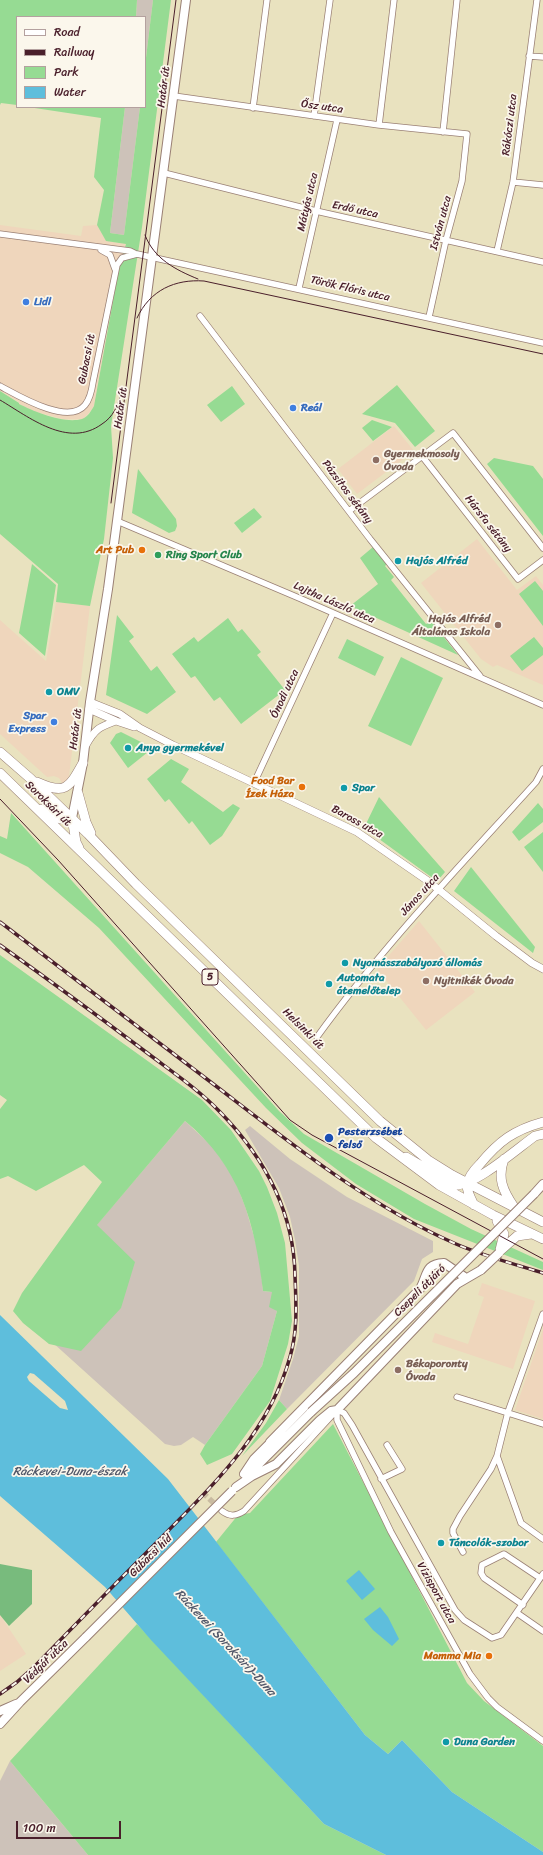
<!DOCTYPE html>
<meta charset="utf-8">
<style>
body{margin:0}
#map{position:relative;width:543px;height:1855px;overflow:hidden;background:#e9e2bf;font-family:Sriracha,sans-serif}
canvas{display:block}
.legend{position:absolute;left:16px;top:16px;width:130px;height:92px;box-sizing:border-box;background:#fbf7ec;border:1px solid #b4a19f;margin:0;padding:5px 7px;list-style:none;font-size:12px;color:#4a1f2b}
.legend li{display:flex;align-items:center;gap:8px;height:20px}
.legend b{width:20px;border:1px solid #b4a19f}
.scale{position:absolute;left:16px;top:1821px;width:105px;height:18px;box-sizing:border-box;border:2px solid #4a1f2b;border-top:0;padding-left:5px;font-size:12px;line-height:14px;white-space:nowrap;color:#4a1f2b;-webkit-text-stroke:3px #fbf7ec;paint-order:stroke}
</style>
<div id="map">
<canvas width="543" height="1855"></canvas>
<ul class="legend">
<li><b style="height:5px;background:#fff"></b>Road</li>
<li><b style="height:5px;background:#4a1f2b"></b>Railway</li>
<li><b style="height:11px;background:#96db93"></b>Park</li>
<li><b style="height:11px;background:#5ebedc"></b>Water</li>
</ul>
<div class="scale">100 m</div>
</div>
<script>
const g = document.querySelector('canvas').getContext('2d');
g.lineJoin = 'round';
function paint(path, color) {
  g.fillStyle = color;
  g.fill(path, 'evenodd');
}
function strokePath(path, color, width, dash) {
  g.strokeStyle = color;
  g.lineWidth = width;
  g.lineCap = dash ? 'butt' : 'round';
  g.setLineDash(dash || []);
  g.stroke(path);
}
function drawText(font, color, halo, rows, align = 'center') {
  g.font = font + ' Sriracha,sans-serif';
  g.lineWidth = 3.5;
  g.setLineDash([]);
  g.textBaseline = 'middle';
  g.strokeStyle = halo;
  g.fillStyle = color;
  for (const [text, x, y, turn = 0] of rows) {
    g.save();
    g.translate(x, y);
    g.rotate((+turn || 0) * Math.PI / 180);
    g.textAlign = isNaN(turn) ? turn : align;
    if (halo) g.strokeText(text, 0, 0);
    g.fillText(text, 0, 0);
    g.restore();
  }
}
const built = new Path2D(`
 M0,225l81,11 2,-10 14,-1 9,16 20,3 -7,24 -25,138 -5,7 -6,6h-20l-27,-7 -17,-8v-2l-19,-11z
 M394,426l20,25 -57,43 -19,-25z
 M477,539l40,51 19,-14 7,9v100l-46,-20 -4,2 -12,-8 -60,-76z
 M56,602l34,4 -21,170 -2,5 -5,2 -3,-5 -5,-2 -7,1 -47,-43v-114l46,41z
 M419,921l56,71 -49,38 -49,-61z
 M482,1283l53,18 -22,68 -81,-27 3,-9 33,11 16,-47 -6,-2z
 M543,1329v90l-28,-9z
 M0,1615l26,39 -26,17z`);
const industrial = new Path2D(`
 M137,0h16l-8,66v-49h-9z
 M125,107h15l-16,128 -14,-2z
 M185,1121l28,26 21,31 12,31 13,45 4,37 9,1 5,19 -15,55 -57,79 -12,-8 -12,8 -7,1 -9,-2 -144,-130z
 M250,1126l40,33 57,38 86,44v11l-11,7 -8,22 -127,128 -8,-9 14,-41 6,-23v-70l-4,-26 -5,-23 -11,-29 -34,-58z
 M10,1761l78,94h-88v-74z`);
const green = new Path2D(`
 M0,0h137l-1,17h-119v88l-16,-2 -1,2z
 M153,0h18l-29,227 -31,199 2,32 -9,81 -14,67 -34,-4 2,-18 -58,-50v-143l19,12v1c16,8 45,20 63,15 6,-2 9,-8 12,-13l25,-138 7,-24 -20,-3 -9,-16 7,-35 -10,-13 7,-59 -73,-11h97l-15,126 14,2 16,-128h5v-41z
 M397,385l38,46 -20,16 -20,-24 -33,-9z
 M232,386l13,18 -24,18 -14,-17z
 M372,420l20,7 -19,14 -11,-13z
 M494,458l39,8 10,13v57l-56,-72z
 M138,469l38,50 1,7 -2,5 -6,2 -37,-20z
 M254,508l8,9 -20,16 -8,-10z
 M373,547l14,17 -2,2 9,11 -3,3 35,44 5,-3 27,34 -108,-49 28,-22 -18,-26z
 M32,564l24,21 -11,71 -26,-23z
 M535,581l8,10v35l-24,-32z
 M117,615l17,22 -5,4 22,30 6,-5 19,26 -29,22 -41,-19z
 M228,618l10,14 4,-3 19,23 -4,3 28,35 -44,34 -21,-27 -6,4 -19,-25 -4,2 -19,-24 22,-17 4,5z
 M534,637l9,11v7l-21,16 -12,-15z
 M347,639l37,18 -9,19 -37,-18z
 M401,657l42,21 -32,68 -43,-20z
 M121,732l32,16 -25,20 -18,-25 6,-9z
 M171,759l18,10 -8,13 42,30 10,-8 7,4 -18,28 -12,9 -18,-24 -3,3 -20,-25 -4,3 -18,-23z
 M379,797l66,75 -6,7h-5l-70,-51z
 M538,803l5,6v13l-24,19 -7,-9z
 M11,813l268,298 25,23 121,70 46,25 72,33v8l-129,-51 -58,-35 -54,-41 -36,-35 -167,-180 -71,-61 -28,-14v-17l7,3z
 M543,832v40l-19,-25z
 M471,867l64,80 -2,6 -79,-62z
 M0,955l202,145 29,30 28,41 8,16 10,26 8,30 7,78 -4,23 -18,57 -38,53 -25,11 -7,-11 5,-9 57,-79 15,-55 -8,-4 3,-15 -9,-1c-8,-68 -23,-125 -78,-170l-88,104 38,37 -14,46 -40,43 -32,-7 -26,-21 -10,-12 9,-18 80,-111 -18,-17 -48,26 -28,-15 -8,3v-70l7,-9 -7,-5z
 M279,1400l8,9 -45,47 24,-33z
 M333,1424l134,259 17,18 59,45v106l-91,-60 -50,-52 -14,14 -23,-19 -149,-193 22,-27 12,-2z
 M137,1624l187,200 62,31h-298l-78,-94z`);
const forest = new Path2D(`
 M0,1564l32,6v34l-23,22 -9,-11z`);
const water = new Path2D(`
 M0,1315l168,164 197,256 23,19 14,-14 50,52 91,60v3h-157l-62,-31 -173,-184 -46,-53 -105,-91z
 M359,1570l16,19 -13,11 -16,-19z
 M380,1607l8,10 11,22 -7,7 -19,-16 -9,-11z`);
const pier = new Path2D(`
 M30,1373l4,1 31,27 3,9 -8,-2 -31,-27 -2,-4z`);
const minorTunnel = new Path2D(`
 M203,1493l16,15`);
const minor = new Path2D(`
 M529,56l14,1
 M174,96l205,29 88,9 -5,47 -16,59 -17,77
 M253,108l14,-108
 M314,116l16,-116
 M379,125l15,-125
 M443,132l14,-132
 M164,173l152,38 227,51
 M513,182l30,3
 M0,234l130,17 6,3
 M101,250l9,5 5,14
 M497,251l16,-69 24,-182
 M299,288l38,-168
 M200,316l170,223 110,137
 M0,386c17,9 68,40 85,19 5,-6 7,-16 8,-23l24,-117 5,-7 15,-4 406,89
 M422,456l96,123 25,-19
 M349,511l104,-78 90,115
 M117,521l182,77 244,107
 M254,783l79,-170
 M317,1037c66,-91 144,-172 219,-255l7,-13
 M457,1397l86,27
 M337,1410v10l54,112 79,142 18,24 9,9 46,34
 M337,1410l7,3 8,12 103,185 9,10 28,18 9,-3 42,-61
 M497,1456l24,67 22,16
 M381,1479l21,-10 -15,-24
 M222,1511c8,6 14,5 22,0l93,-101
 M463,1552l-10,-19v-4l7,-13 31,-47 6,-13 11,-44 35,-98
 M523,1605l-39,-27 -3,-5 1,-8 22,-11 36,24
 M517,1613l26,18`);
const tertiary = new Path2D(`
 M90,702l30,12 20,14 33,17 184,87 71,49 68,55 36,27 11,6
 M89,709l27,12 18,6
 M86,745c9,-16 13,-18 30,-24`);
const secondary = new Path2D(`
 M72,818l11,-55 7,-61 18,-113 78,-589
 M534,1194l9,-10
 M270,1442l150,-153c8,-14 4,-25 24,-26l22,15
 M244,1474l10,-15 20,-20
 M248,1475l63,-63
 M236,1487l16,-11 24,-12 44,-44 11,-9 6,-1 120,-126 24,-14
 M0,1711l16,-7
 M0,1724l20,-22 66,-65`);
const primary = new Path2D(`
 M0,752l31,27 57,55 48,50 244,237 48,39 24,15 91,47
 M0,773l376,365 63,47 54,30 50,24
 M37,782c29,13 32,6 46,-19
 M78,793l8,29 5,11
 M41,809c10,6 19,13 31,9
 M72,818l4,24 3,6
 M406,1157l48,28c20,2 64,-37 81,-49l8,-2
 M504,1159c-7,19 -1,32 10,48
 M474,1205c-3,-6 -7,-13 -7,-20 1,-7 8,-16 13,-21 19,-23 34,-34 63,-42
 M497,1221l7,13 -4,16
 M500,1251l17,-15 14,-2`);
const tram = new Path2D(`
 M145,235c9,24 31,35 53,44
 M137,318c13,-28 38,-39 67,-37l339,73
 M0,400c29,17 68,49 102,24 11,-7 16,-18 19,-31
 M111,503l65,-503
 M0,799l58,61 232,260 22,15 231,124`);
const rail = new Path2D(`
 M0,922c69,53 139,105 208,158 79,60 157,124 248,164 28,12 58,20 87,29
 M0,945c49,35 98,71 146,107 25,19 52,37 74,60 44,45 74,100 75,164 1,27 3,54 -5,81 -22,79 -82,133 -138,190 -39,39 -78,79 -117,119l-18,16 -17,12`);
const secondaryBridge = new Path2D(`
 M481,1270l18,-17
 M311,1412l43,-39 180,-179
 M86,1637l146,-146`);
const markers = [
 [26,302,4,"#3f7fe0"],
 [293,408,4,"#3f7fe0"],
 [376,460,4,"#8d6e63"],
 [142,550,4,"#e8710a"],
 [158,555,4,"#2e9e5b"],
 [398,561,4,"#0f9aa8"],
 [498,625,4,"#8d6e63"],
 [49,692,4,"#0f9aa8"],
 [54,722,4,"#3f7fe0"],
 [128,748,4,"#0f9aa8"],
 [302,787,4,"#e8710a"],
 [344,788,4,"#0f9aa8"],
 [345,963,4,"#0f9aa8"],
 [426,981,4,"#8d6e63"],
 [329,984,4,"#0f9aa8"],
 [329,1138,5,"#1a4fb4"],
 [398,1370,4,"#8d6e63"],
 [441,1543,4,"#0f9aa8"],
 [489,1656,4,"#e8710a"],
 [446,1742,4,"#0f9aa8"]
];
const shields = [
 [210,977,16]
];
const shieldNames = [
 ["5",210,977]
];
const streetNames = [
 ["Határ út",164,87,-83],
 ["Ősz utca",322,107,8],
 ["Rákóczi utca",510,125,-83],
 ["Mátyás utca",308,202,-77],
 ["Erdő utca",355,210,12],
 ["István utca",441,223,-75],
 ["Török Flóris utca",350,289,13],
 ["Gubacsi út",87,359,-79],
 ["Határ út",121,408,-82],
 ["Pázsitos sétány",347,492,53],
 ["Hársfa sétány",488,524,52],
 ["Lajtha László utca",334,603,24],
 ["Ónodi utca",285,694,-65],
 ["Határ út",76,729,-83],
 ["Soroksári út",48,804,44],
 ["Baross utca",357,822,29],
 ["János utca",420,895,-48],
 ["Helsinki út",303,1029,45],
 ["Csepeli átjáró",420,1291,-45],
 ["Gubacsi híd",151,1556,-45],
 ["Vízisport utca",436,1593,61],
 ["Védgát utca",46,1662,-44]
];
const shopNames = [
 ["Lidl",34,302],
 ["Reál",301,408],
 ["Spar",46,716,"right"],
 ["Express",46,729,"right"]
];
const educationNames = [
 ["Gyermekmosoly",384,454],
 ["Óvoda",384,467],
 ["Hajós Alfréd",490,619,"right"],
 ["Általános Iskola",490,632,"right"],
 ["Nyitnikék Óvoda",434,981],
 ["Békaporonty",406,1364],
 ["Óvoda",406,1377]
];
const foodNames = [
 ["Art Pub",134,550],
 ["Food Bar",294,781],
 ["Ízek Háza",294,794],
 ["Mamma Mia",481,1656]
];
const leisureNames = [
 ["Ring Sport Club",166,555]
];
const cultureNames = [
 ["Hajós Alfréd",406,561],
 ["OMV",57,692],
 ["Anya gyermekével",136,748],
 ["Spar",352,788],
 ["Nyomásszabályozó állomás",353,963],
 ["Automata",337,978],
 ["átemelőtelep",337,991],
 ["Táncolók-szobor",449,1543],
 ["Duna Garden",454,1742]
];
const transitNames = [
 ["Pesterzsébet",338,1132],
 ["felső",338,1145]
];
const waterNames = [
 ["Ráckevei-Duna-észak",70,1472],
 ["Ráckevei (Soroksári)-Duna",225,1643,47]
];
paint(built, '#efd6bc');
paint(industrial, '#cdc2b9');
paint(green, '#96db93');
paint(forest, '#78bb7d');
paint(water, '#5ebedc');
paint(pier, '#e9e2bf');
strokePath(minorTunnel, '#c9bba1', 5.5, [5.5, 3]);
strokePath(minor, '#9a8075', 7);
strokePath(tertiary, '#9a8075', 8);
strokePath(secondary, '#9a8075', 10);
strokePath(primary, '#9a8075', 10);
strokePath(minor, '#fff', 5.5);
strokePath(tertiary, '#fff', 7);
strokePath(secondary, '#fff', 8);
strokePath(primary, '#fff', 9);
strokePath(tram, '#4a1f2b', 1);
strokePath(rail, '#4a1f2b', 3.5);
strokePath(rail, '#fbf7ec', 2, [6]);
strokePath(secondaryBridge, '#9a8075', 10, []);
strokePath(secondaryBridge, '#fff', 8);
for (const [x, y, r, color] of markers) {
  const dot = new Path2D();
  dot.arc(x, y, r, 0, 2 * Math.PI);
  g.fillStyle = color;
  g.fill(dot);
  strokePath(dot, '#fbf7ec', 1.5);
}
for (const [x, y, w] of shields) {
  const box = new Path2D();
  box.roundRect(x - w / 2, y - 8, w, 16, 3);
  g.fillStyle = '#fbf7ec';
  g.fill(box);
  strokePath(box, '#4a1f2b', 1);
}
drawText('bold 10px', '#4a1f2b', null, shieldNames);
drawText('11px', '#4a1f2b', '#fbf7ec', streetNames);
drawText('bold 11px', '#366cbe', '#fbf7ec', shopNames, 'left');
drawText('bold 11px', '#785e54', '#fbf7ec', educationNames, 'left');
drawText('bold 11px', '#c56008', '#fbf7ec', foodNames, 'right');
drawText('bold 11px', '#27864d', '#fbf7ec', leisureNames, 'left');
drawText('bold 11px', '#0d838f', '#fbf7ec', cultureNames, 'left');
drawText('bold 11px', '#164399', '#fbf7ec', transitNames, 'left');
drawText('italic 12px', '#515769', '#fbf7ec', waterNames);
</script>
